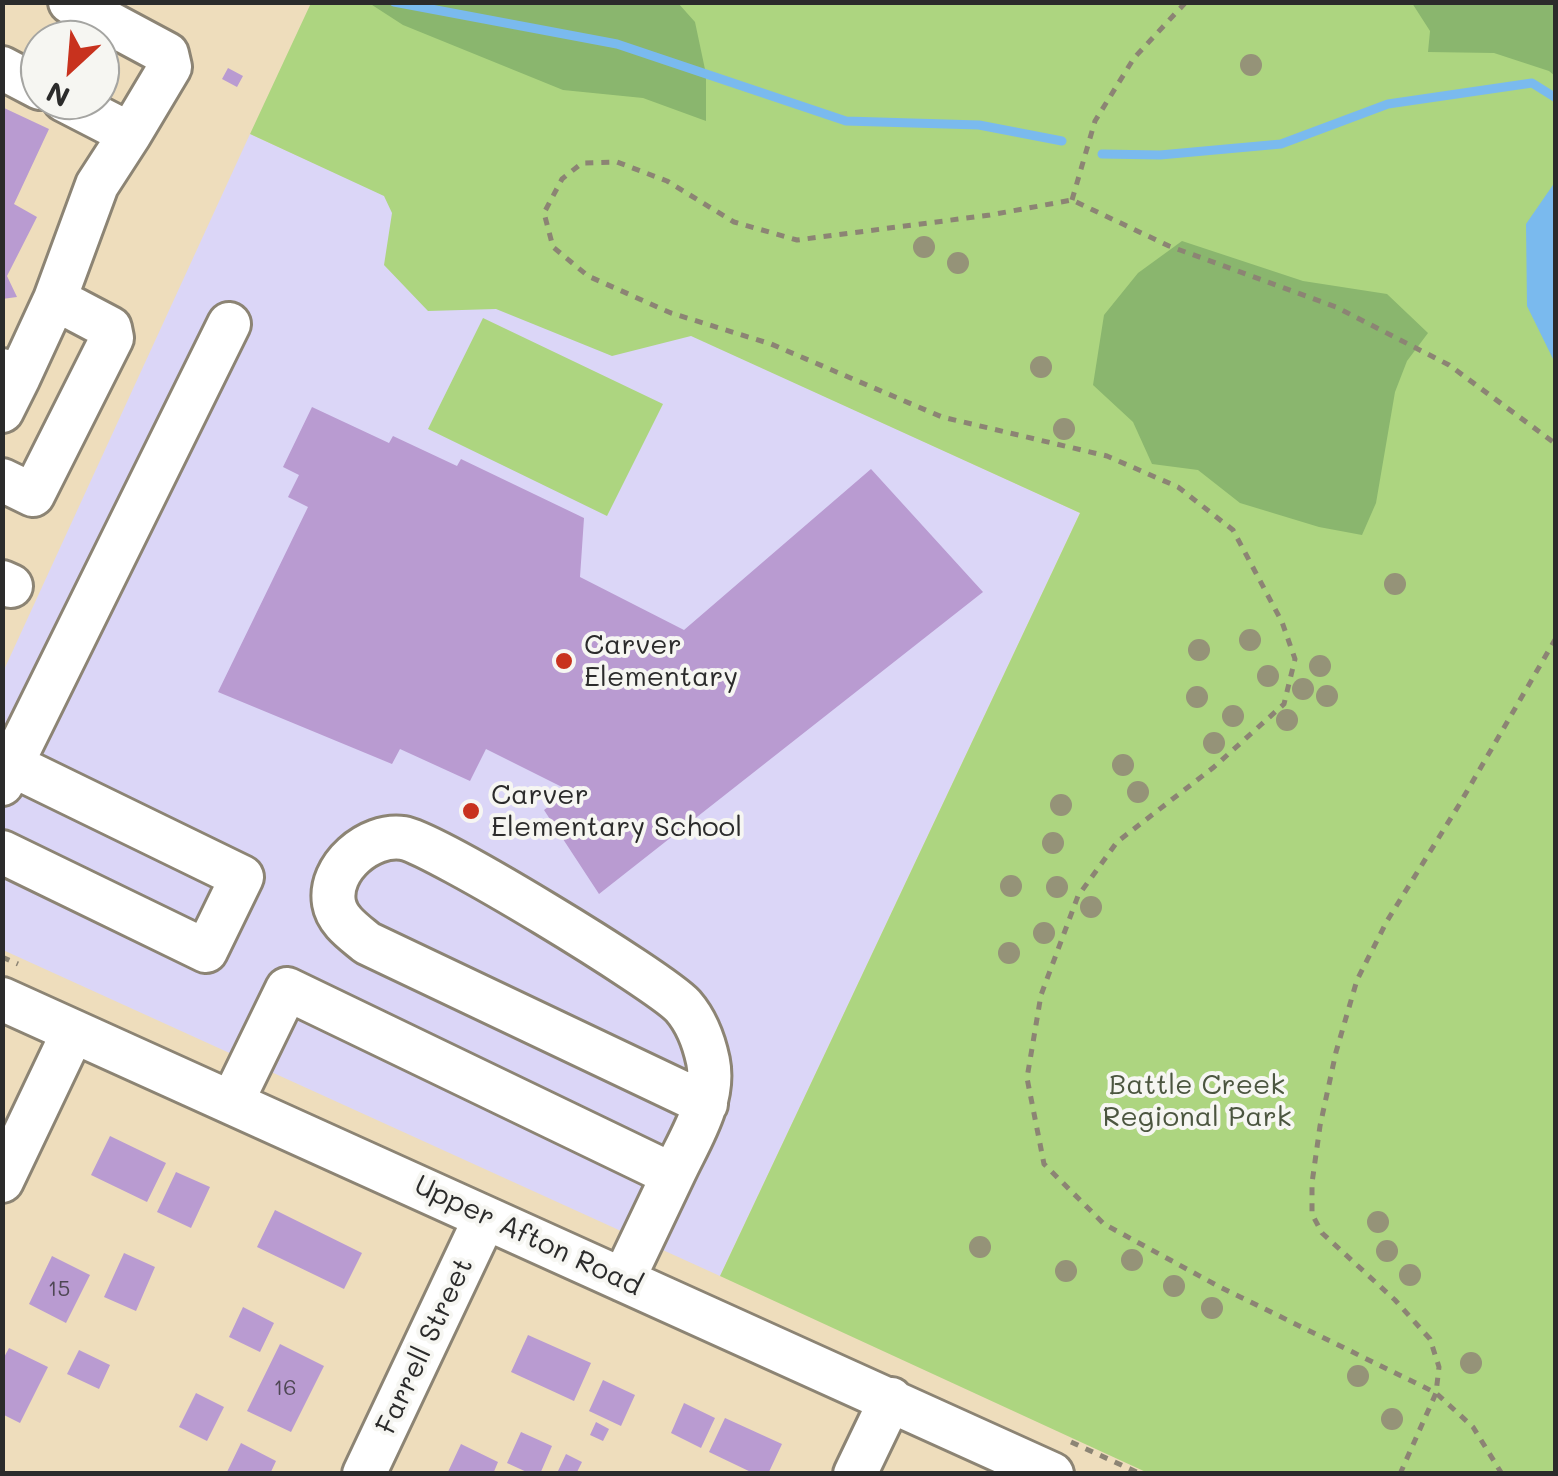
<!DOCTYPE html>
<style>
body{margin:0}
#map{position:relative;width:1558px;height:1476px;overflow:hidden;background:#eeddbc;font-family:Mali,sans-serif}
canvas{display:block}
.frame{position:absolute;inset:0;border:5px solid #2b2b2b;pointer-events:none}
.north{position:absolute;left:20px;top:20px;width:100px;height:100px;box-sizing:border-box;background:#f6f6f2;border:2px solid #a5a5a2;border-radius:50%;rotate:206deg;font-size:28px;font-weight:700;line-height:40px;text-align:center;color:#2b2b2b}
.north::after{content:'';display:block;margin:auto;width:35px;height:45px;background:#c8321e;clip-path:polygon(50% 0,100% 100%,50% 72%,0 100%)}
</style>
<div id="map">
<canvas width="1558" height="1476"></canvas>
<div class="frame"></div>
<div class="north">N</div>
</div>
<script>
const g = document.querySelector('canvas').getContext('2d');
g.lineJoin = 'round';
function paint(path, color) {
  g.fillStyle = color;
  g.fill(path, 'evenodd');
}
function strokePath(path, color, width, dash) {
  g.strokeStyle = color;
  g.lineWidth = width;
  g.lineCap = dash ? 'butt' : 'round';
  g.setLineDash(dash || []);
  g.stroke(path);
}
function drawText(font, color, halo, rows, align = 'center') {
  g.font = font + ' Mali,sans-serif';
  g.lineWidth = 8;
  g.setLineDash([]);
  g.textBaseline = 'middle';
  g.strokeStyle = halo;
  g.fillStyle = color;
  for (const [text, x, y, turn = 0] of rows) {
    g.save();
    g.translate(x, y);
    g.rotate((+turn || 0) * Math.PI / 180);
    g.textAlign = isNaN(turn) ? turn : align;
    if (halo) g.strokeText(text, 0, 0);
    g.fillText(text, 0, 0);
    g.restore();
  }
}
const built = new Path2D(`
 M250,134l830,379 -360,763 -717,-326v-278z`);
const green = new Path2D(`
 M311,3h1244v1470h-407l-428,-197 360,-763 -389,-177 -79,20 -116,-47 -68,2 -44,-46 8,-52 -8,-17 -134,-62z
 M483,318l180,86 -56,112 -179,-87z`);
const forest = new Path2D(`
 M369,3h309l17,19 11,52v47l-63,-23 -80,-8 -160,-65z
 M1412,3h143v73l-6,-5 -55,-18 -66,-1 2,-21z
 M1182,241l121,40 84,13 41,39 -21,28 -12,31 -19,111 -14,32 -43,-8 -79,-24 -42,-33 -46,-6 -19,-42 -40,-37 11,-70 34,-42z`);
const water = new Path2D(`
 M1555,182v181l-28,-57 -1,-82z`);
const stream = new Path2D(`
 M394,2l223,42 229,77 133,4 83,16
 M1102,154l58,1 121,-11 107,-40 144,-21 24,15`);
const building = new Path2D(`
 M228,68l15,8 -6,11 -15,-8z
 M2,107l47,22 -35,75 23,13 -30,59 10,21 -15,2z
 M312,407l77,36 4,-7 64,30 4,-7 123,59 -4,59 104,53 187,-161 112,123 -384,302 -55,-84 26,-19 -84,-42 -16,32 -70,-32 -8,15 -174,-72 90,-185 -20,-10 11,-22 -16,-8z
 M110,1136l56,27 -19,39 -56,-27z
 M176,1172l34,15 -19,41 -34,-16z
 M275,1210l87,43 -18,36 -87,-42z
 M124,1253l31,14 -19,44 -32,-14z
 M52,1256l38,19 -24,48 -37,-19z
 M243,1307l31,16 -14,29 -31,-15z
 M528,1335l63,28 -17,38 -63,-29z
 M280,1344l44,22 -33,66 -44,-21z
 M9,1348l39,19 -28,56 -18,-9v-53z
 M79,1350l31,15 -11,24 -32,-15z
 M603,1380l32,15 -14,31 -32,-15z
 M196,1393l28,14 -17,34 -28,-14z
 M684,1403l31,15 -14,30 -30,-15z
 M725,1418l57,26 -14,30h-13l-46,-22z
 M596,1422l13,7 -6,12 -13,-6z
 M521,1432l31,14 -12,28h-9l-24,-11z
 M241,1443l35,18 -6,13h-44z
 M461,1444l37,18 -5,12h-46z
 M566,1454l16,8 -6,12 -18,-3z`);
const path = new Path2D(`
 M1072,200l23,-79 39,-63 52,-56
 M2,957l16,7
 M1071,1442l70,32
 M1400,1474l36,-81 3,-26 -9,-28 -35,-39 -73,-67 -10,-19v-31l8,-57 16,-74 21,-72 30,-59 72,-116 97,-167
 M1502,1474l-29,-47 -37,-34 -218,-107 -114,-62 -60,-60 -17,-86 14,-83 37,-99 39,-54 97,-75 70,-63 11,-45 -13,-37 -49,-92 -55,-43 -71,-31 -165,-39 -171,-73 -100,-31 -83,-37 -35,-29 -9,-34 18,-34 20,-16 35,-1 50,19 67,41 63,18 193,-25 82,-15 97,46 167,61 113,58 107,79`);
const minor = new Path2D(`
 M70,2l97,52 3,13 -40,67
 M2,68l38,20
 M2,370l17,7 36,-78 42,-114 33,-51 -66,-34
 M2,411l17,-34
 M2,480l31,15 79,-157 -2,-10 -55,-29
 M2,582l9,4
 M2,784l227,-460
 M2,852l204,99 36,-74 -230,-112
 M2,999l1050,475
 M232,1102l55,-113 386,186 -50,105
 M673,1175c16,-35 43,-74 35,-114 -4,-19 -12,-40 -25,-55 -24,-26 -249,-163 -280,-168 -34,-5 -75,30 -69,65 3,18 20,29 33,40l339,161
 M2,1181l71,-149
 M364,1474l121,-256
 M855,1474l36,-75`);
const trees = [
 [1251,65],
 [924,247],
 [958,263],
 [1041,367],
 [1064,429],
 [1395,584],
 [1250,640],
 [1199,650],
 [1320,666],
 [1268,676],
 [1303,689],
 [1327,696],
 [1197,697],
 [1233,716],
 [1287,720],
 [1214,743],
 [1123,765],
 [1138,792],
 [1061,805],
 [1053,843],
 [1011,886],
 [1057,887],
 [1091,907],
 [1044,933],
 [1009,953],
 [1378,1222],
 [980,1247],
 [1387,1251],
 [1132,1260],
 [1066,1271],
 [1410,1275],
 [1174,1286],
 [1212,1308],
 [1471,1363],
 [1358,1376],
 [1392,1419]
];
const markers = [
 [564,661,10,"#c8321e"],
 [471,811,10,"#c8321e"]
];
const numberNames = [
 ["15",59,1289],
 ["16",285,1388]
];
const poiNames = [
 ["Carver",584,645],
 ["Elementary",584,677],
 ["Carver",491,795],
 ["Elementary School",491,827]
];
const parkNames = [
 ["Battle Creek",1197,1085],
 ["Regional Park",1197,1117]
];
const streetNames = [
 ["Upper Afton Road",528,1236,25],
 ["Farrell Street",425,1346,-65]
];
paint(built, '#dbd6f7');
paint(green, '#add580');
paint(forest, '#8ab66e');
paint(water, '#7abaee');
strokePath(stream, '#7abaee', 9);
paint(building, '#b99bd1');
strokePath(minor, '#8c8474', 48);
strokePath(path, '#8c8474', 5, [8, 8]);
strokePath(minor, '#fff', 42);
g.fillStyle = '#959378';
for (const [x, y] of trees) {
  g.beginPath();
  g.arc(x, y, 11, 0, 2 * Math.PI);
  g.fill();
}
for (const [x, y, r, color] of markers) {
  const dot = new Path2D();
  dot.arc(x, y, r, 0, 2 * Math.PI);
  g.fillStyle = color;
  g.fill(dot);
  strokePath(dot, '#f6f6f2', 4);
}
drawText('22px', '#4e4754', null, numberNames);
drawText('28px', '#2b2b2b', '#f6f6f2', poiNames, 'left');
drawText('28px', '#4c5640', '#f6f6f2', parkNames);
drawText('28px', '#2b2b2b', '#f6f6f2', streetNames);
</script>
